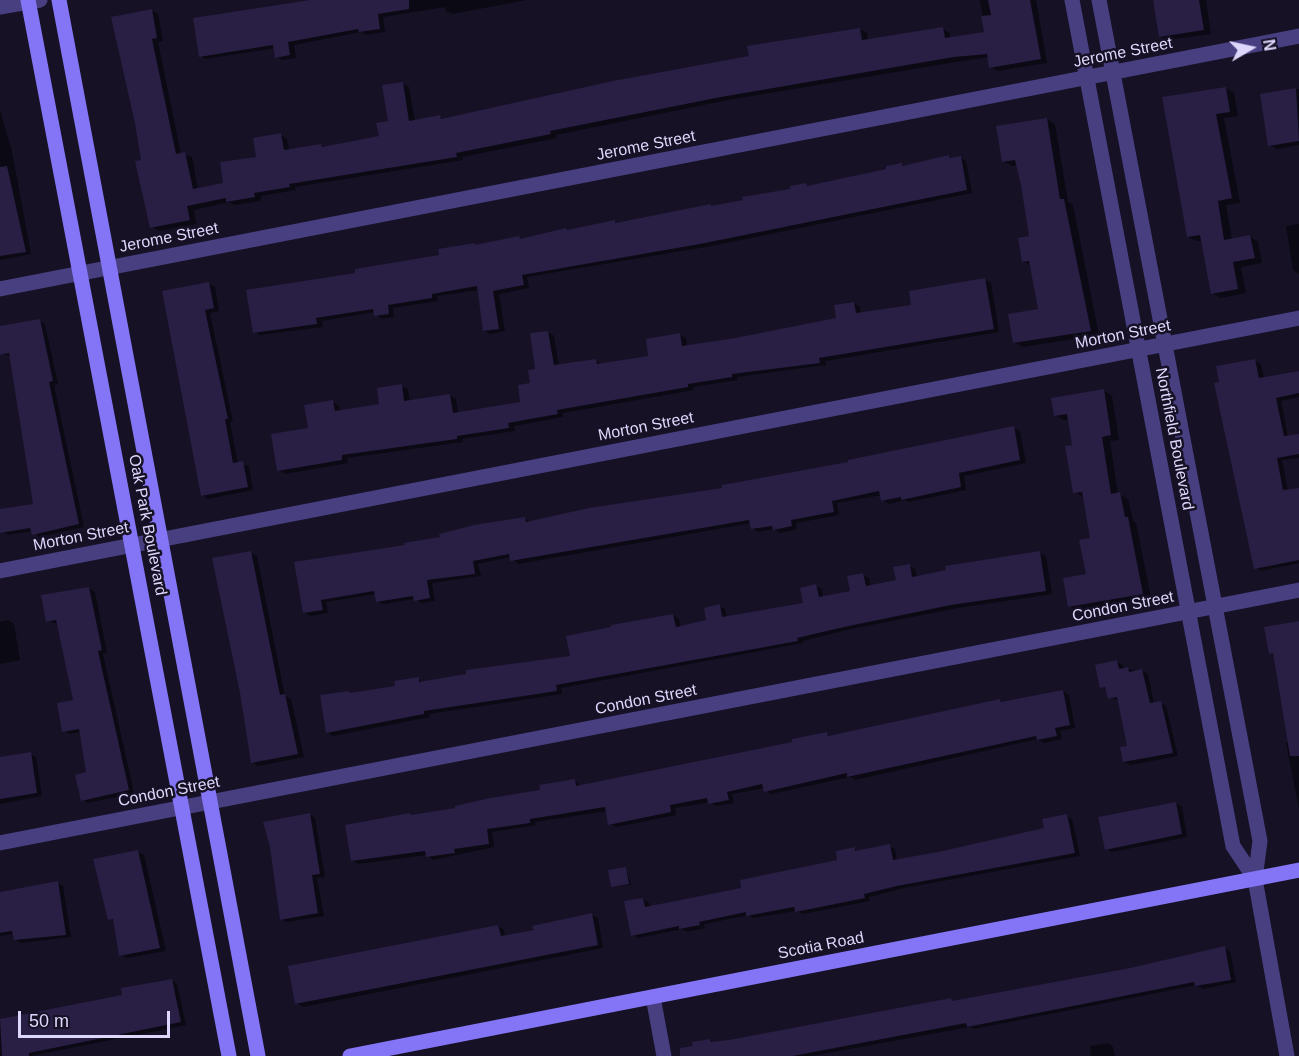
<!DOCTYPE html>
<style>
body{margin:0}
#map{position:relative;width:1299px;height:1056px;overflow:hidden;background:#161125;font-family:Helvetica,sans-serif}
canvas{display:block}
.north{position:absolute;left:1221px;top:18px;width:60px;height:60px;-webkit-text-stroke:4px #161125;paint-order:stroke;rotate:81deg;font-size:16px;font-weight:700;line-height:24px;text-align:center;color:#ded7fc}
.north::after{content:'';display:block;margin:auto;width:21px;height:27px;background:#ded7fc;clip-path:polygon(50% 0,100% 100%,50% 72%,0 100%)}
.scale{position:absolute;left:18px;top:1011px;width:152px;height:27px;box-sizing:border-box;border:3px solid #ded7fc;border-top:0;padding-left:8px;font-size:18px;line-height:21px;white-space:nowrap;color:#ded7fc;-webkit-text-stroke:4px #161125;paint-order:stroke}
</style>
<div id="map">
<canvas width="1299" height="1056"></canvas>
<div class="north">N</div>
<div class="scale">50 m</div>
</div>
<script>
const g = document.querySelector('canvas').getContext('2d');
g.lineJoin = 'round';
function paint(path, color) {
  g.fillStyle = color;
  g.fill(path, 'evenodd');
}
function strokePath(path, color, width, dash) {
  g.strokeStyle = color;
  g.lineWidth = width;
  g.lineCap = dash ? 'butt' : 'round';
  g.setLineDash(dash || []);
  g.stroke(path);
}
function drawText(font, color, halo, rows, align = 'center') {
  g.font = font + ' Helvetica,sans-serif';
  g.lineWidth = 5;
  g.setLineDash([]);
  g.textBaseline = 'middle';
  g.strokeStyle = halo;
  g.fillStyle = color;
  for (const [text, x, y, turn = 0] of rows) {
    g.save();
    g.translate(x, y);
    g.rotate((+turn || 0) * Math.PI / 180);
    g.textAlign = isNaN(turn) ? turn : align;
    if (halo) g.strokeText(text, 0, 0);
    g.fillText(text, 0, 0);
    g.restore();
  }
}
const shadow = new Path2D(`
 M319,0h208l-75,14 -6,-3 -1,-4 -62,10 2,15 -19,3 -5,-3 -67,13 2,13 -14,2 -5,-3 -2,-9 -69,11 -6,-3z
 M980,0h56l11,63 -50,8 -6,-4 -2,-10 -27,4 -234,39 -172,35 1,3 -95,19 1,3 -168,27 1,3 -35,6v5l-27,4 -4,-3 -36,8 2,14 -37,7 -7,-4 -9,-65 -31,-144 40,-7 6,3 5,27 -5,1 23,112 11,3 6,32 27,-5 56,-49 6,4 2,11 32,-5 4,3 55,-10 9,-16 14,-38 6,3 6,35 25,-5 5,3 306,-63 109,-28 7,4 1,8 75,-12 7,4v5l35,-5z
 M1153,0h53l5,34 -44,6 -7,-4z
 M1225,88l9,5 4,23 -14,2 16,85 -14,2 6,35 18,-3 8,5 4,21 -21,4 5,26 -25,5 -9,-5 -9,-52h-6l-9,-4 -24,-139z
 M1299,89v56l-22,4 -7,-4 -8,-49z
 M0,110l12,41 19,103 -31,6z
 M1047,119l8,5 13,78 5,3 26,130 -76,12 -9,-5 25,-31 -7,-45 -9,-5 8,-24 -13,-72 -6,1 -9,-5z
 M960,157l6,4 6,32 -266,54 -179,30 2,11 -30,6 6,37 -15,3 -6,-4 -5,-40 -42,6 1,5 -45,7 1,9 -13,2 -6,-7 -53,9 1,6 -63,8 -6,-3 103,-58 84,-17 33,-13 4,2 41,-8 3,2 188,-35 4,2 78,-16 14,-6 3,2 79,-17 -1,-2z
 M1299,224v50l-6,-4 -7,-44z
 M985,280l6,3 8,49 -174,29 1,4 -89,12 1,3 -45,7 1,3 -131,23v4l-49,9 1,5 -53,8 1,3 -116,16 1,5 -63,11 -6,-4 54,-68 6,4 1,6 41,-7 20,-19 7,3 2,13 40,-7 6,4 2,14 64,-10 15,-33 11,-38 6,4 5,30 36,-6 7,4 48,-7 30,-22 6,3 1,9 151,-28 16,-16 6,4 1,7 51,-8z
 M209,284l6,3 4,24 -9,2 23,109h-3l8,42 11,2 4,24 -45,9 -6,-4 -38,-203z
 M39,321l6,3 13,60 -4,1 30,142 -45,10 -6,-6 -25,4 -8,-5v-19l35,-6 -24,-149 -11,-2v-26z
 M1255,361l6,3 3,15 35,-7v25l-18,4 7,36 11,-2v23l-17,2 6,31 11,-2v74l-38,8 -5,-3z
 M1104,391l8,5 7,44 -9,1 8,53 10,5 5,22 3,2 15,75 -73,13 -9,-5 18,-30 5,-37 -9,-42 -8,-5 -2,-46 -4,-27 -5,1 -9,-5z
 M1014,428l6,3 6,32 -62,13 2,14 -57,12 -4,-2 -16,4 -6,-4 -1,-5 -45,8 2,12 -43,8 1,6 -17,4 -6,-4 -16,3 -6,-4v-5l-234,41 -7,-7 -33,7 3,12 -49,7 3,18 -13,2 -7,-4 -32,5 -6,-3 -1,-7 -50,8 2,11 -18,3 -6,-4 -8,-49 111,-17 118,-27 6,3 193,-33z
 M251,553l6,3 28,140 6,3 13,58 -46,9 -5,-3z
 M1040,553l6,3 6,38 -94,14 -107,21 -48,12v2l-242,45 1,6 -133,20 1,3 -97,19 -6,-4 22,-40 3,2 45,-7 21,-8 7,4 147,-26 101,-42 6,4 1,8 28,-6 11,-15 6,3 2,9 78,-14 11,-18 6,3 1,9 29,-6 11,-17 6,3 2,9 27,-6 11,-16 6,4 2,8z
 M89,588l6,4 12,61 -4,1 31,139 -46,10 -6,-3 6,-27 -7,-41 -11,2 -6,-3 10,-30 -16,-77 -11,-3z
 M8,620l6,4 6,36 -20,4v-42z
 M1299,622v187l-13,-66 3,-1 -14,-86 -4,-3z
 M1117,662l6,3 1,4 18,2 6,3 6,30 6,-1 6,3 12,50 -48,9 -6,-3 5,-15 -9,-47 -11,-2 -1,-8 -6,-3z
 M1063,691l6,4 6,33 -15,3 2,8 -18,4 -6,-4 -183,41 -5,-3 -79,17 -7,-6 -32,6 2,9 -18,3 -6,-4 -35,6 1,7 -60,12 -6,-3 -3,-13 -72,11 1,3 -44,7 2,15 -61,13 -6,-5 -69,9 -6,-4 58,-46 4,2 127,-25 34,-11 6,7 213,-44 33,-9 5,3 168,-37 5,3z
 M30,754l6,3 6,39 -42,8v-45z
 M1176,803l6,4 5,30 -75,15 -6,-3z
 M309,814l6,4 10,59 -8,1 7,38 -37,6 -6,-3z
 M1066,815l6,4 8,37 -176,32 -35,9 1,4 -67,13 -7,-3 -43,7 -4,-3 -45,9 1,4 -18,4 -5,-3 -44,9 -6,-3 11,-36 6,4 1,4 93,-18 96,-28 16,-12 4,3 30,-6 6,3 2,12 148,-32z
 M138,852l6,3 22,96 -39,7 -6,-3 -6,-33 -5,-3z
 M626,868l5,17 -19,1z
 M57,883l6,3 8,51 -50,6 -6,-4 -1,-5 -14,2v-44z
 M592,915l6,3 5,30 -300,59 -6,-4 201,-77 6,4 1,7 30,-5z
 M1224,948l6,3 6,31 -33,7 -6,-4 -223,44 -4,-2 -159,29h-115l14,-16 5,3 236,-43 4,2 176,-33z
 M171,980l6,4 9,41 -155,31h-31v-35l124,-25z
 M1108,1043l5,4 2,9h-24l-1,-10z`);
const building = new Path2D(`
 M310,0h99v9l-31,5 2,15 -21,3 -1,-3 -70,13 2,13 -15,3 -2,-13 -74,12 -6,-39z
 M988,0h42l11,59 -52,9 -2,-14 -33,3 -233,40 -171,34 1,3 -95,19 1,4 -168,27 1,3 -36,6 1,4 -29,5v-4l-39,8 3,14 -40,8 -15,-67 6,-1 -6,-36 -24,-107 41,-8 5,29 -5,1 24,115 9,-2 8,37 30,-6 -3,-21 36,-5 -3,-19 28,-5 3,17 37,-6 1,3 57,-11 -3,-13 12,-2 -6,-36 21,-3 6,39 31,-6 1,4 172,-38 136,-25 -2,-10 113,-18 2,12 81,-13 2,11 39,-6 -3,-16 10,-1z
 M1153,0h46l5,30 -45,7z
 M1226,87l4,25 -14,2 16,84 -14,3 6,39 26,-5 5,23 -22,4 5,27 -27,5 -11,-59 -13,2 -25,-140z
 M1296,88l3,53 -31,5 -8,-52z
 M1047,118l13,81h4l27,132 -78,12 -5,-29 30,-5 -9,-48 -7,1 -4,-24 11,-2 -8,-51 -6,-25 -13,2 -6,-36z
 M949,155v3l12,-2 6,34 -267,54 -178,31 2,10 -31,6 6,38 -16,2 -6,-45 -45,8v4l-44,7 1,9 -15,2 -1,-7 -57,9 1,6 -64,9 -7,-43 109,-17v-4l84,-14 -1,-6 37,-6v2l44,-9 1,3 46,-11 1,2 48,-10v3l96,-19v2l32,-6 -1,-3 48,-8v-3l16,-3 1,3 79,-17v-3l16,-3v3z
 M7,166l19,86 -26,4v-89z
 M985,278l9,51 -175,29 1,5 -88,11v3l-44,7v3l-131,23 1,4 -50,9 1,5 -52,8v3l-115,16v5l-65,11 -6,-37 37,-6 -4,-23 29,-5 2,11 44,-7 -2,-16 25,-4 2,17 46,-7 3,19 67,-11 -2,-17 12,-2 -2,-13 7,-1 -5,-36 18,-2 6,34 42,-6 1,5 51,-8 -2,-17 34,-6 2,13 53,-8 101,-20 -2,-13 20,-3 2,11 55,-8 -2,-14z
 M209,282l5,26 -9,2 23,109h-3l8,44 10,-2 5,26 -47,9 -39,-205z
 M40,319l13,62 -4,1 30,142 -47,11 -2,-7 -30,5v-24l33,-5 -24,-151 -9,2v-29z
 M1255,359l4,19 40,-7v22l-23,5 8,38 15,-2v20l-22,4 6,32 16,-2v72l-45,9 -40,-186 5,-1 -3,-16z
 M1104,389l7,46 -9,2 9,57 9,-2 5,25h3l15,77 -75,13 -5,-29 23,-4 -7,-34 11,-2 -8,-46 -9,1 -8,-47 7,-1 -5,-31 -13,2 -3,-18z
 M1014,426l6,34 -61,13 2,14 -60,13v-3l-20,4 -2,-10 -47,10 2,11 -43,8 1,6 -19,4 -1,-4 -21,3 -2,-9 -239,41 -1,-7 -36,7 2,13 -48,6 3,18 -16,3 -1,-5 -37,6 -2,-11 -53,9 2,10 -20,3 -9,-51 111,-17 -1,-2 36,-6 -1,-3 35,-9 51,-8 1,5 63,-14 133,-20v-3l126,-23v-2z
 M251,551l29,144 5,-1 13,60 -47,9 -11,-70 -28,-135z
 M1040,551l6,40 -95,14 -107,22 -47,11 1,3 -242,44 1,6 -133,20v3l-98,19 -6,-38 29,-4 1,2 45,-7 -1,-5 25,-4v5l47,-8v-4l104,-14 -4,-20 45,-9v-2l62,-11 3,13 30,-7 -2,-12 16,-4 2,13 81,-14 -3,-15 16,-4 3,13 31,-6 -3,-15 16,-3 3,13 30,-6 -3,-13 17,-3 2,13 34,-7 -1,-4z
 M89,587l13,63 -4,1 31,139 -48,11 -6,-26 11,-3 -7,-43 -17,3 -5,-29 16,-3 -17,-80 -10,2 -5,-27z
 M1299,621v135h-9l-17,-103 -4,1 -5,-27z
 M1117,660l2,9 9,-2 1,5 13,-3 8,34 11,-2 12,52 -50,9 -3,-15 7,-1 -10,-49 -9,2 -3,-12 -5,1 -5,-23z
 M1063,690l7,35 -15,3 2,8 -20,4 -1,-4 -189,41v-4l-83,19 -2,-8 -35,8 2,8 -21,4 -1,-6 -37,7 1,7 -63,13 -3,-18 -75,12v4l-43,6 2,15 -35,5 1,4 -29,4 -1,-6 -74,10 -6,-36 65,-12 1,2 44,-7v-2l35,-8 50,-8 -1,-5 36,-6 1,7 216,-44v-3l35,-7 1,4 172,-37 1,3z
 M31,752l6,41 -37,6v-42z
 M1176,802l6,32 -77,16 -7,-33z
 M310,813l10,61 -8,1 6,38 -38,7 -10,-73 -7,-25z
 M1067,814l8,39 -178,33 -33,8 1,4 -70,14 -1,-5 -48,9v-4l-47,10 1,3 -21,4v-3l-48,10 -7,-35 19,-3 2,9 96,-19 -1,-8 97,-20 -1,-9 19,-4v4l35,-7 3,16 45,-8 106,-24 -2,-9z
 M138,850l22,98 -41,8 -6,-37 -5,1 -15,-61z
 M626,867l3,17 -18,3 -3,-17z
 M58,881l8,54 -52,5 -2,-9 -12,2v-41z
 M592,913l6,32 -303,59 -7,-38 210,-41 3,11 33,-6 -2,-4z
 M1225,946l6,34 -36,6 -1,-4 -227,45 -1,-4 -173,33h-113v-8l13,-2 -1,-4 18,-3 1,3 18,-2 222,-42 1,3 178,-33z
 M172,979l9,43 -152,31v3h-27l-2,-37 122,-24 -1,-7z`);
const street = new Path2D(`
 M1072,0l161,846 22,33 5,-38 -161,-841
 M0,7l40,-7
 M0,289l1299,-253
 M0,571l1299,-253
 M0,843l1299,-253
 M1255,879l32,177
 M653,997l11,59`);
const secondary = new Path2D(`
 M28,0l201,1056
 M59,0l199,1056
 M350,1056l949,-186`);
const streetNames = [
 ["Jerome Street",1123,53,-11],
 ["Jerome Street",646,146,-11],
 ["Jerome Street",169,238,-11],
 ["Morton Street",1123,335,-11],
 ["Morton Street",646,427,-11],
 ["Northfield Boulevard",1174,439,79],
 ["Oak Park Boulevard",147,525,79],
 ["Morton Street",81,537,-11],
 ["Condon Street",1123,607,-11],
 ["Condon Street",646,700,-11],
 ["Condon Street",169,792,-11],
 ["Scotia Road",821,946,-11]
];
paint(shadow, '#0007');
paint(building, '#291e44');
strokePath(street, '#473f80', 15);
strokePath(secondary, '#8375f5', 15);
drawText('16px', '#ded7fc', '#161125', streetNames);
</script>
